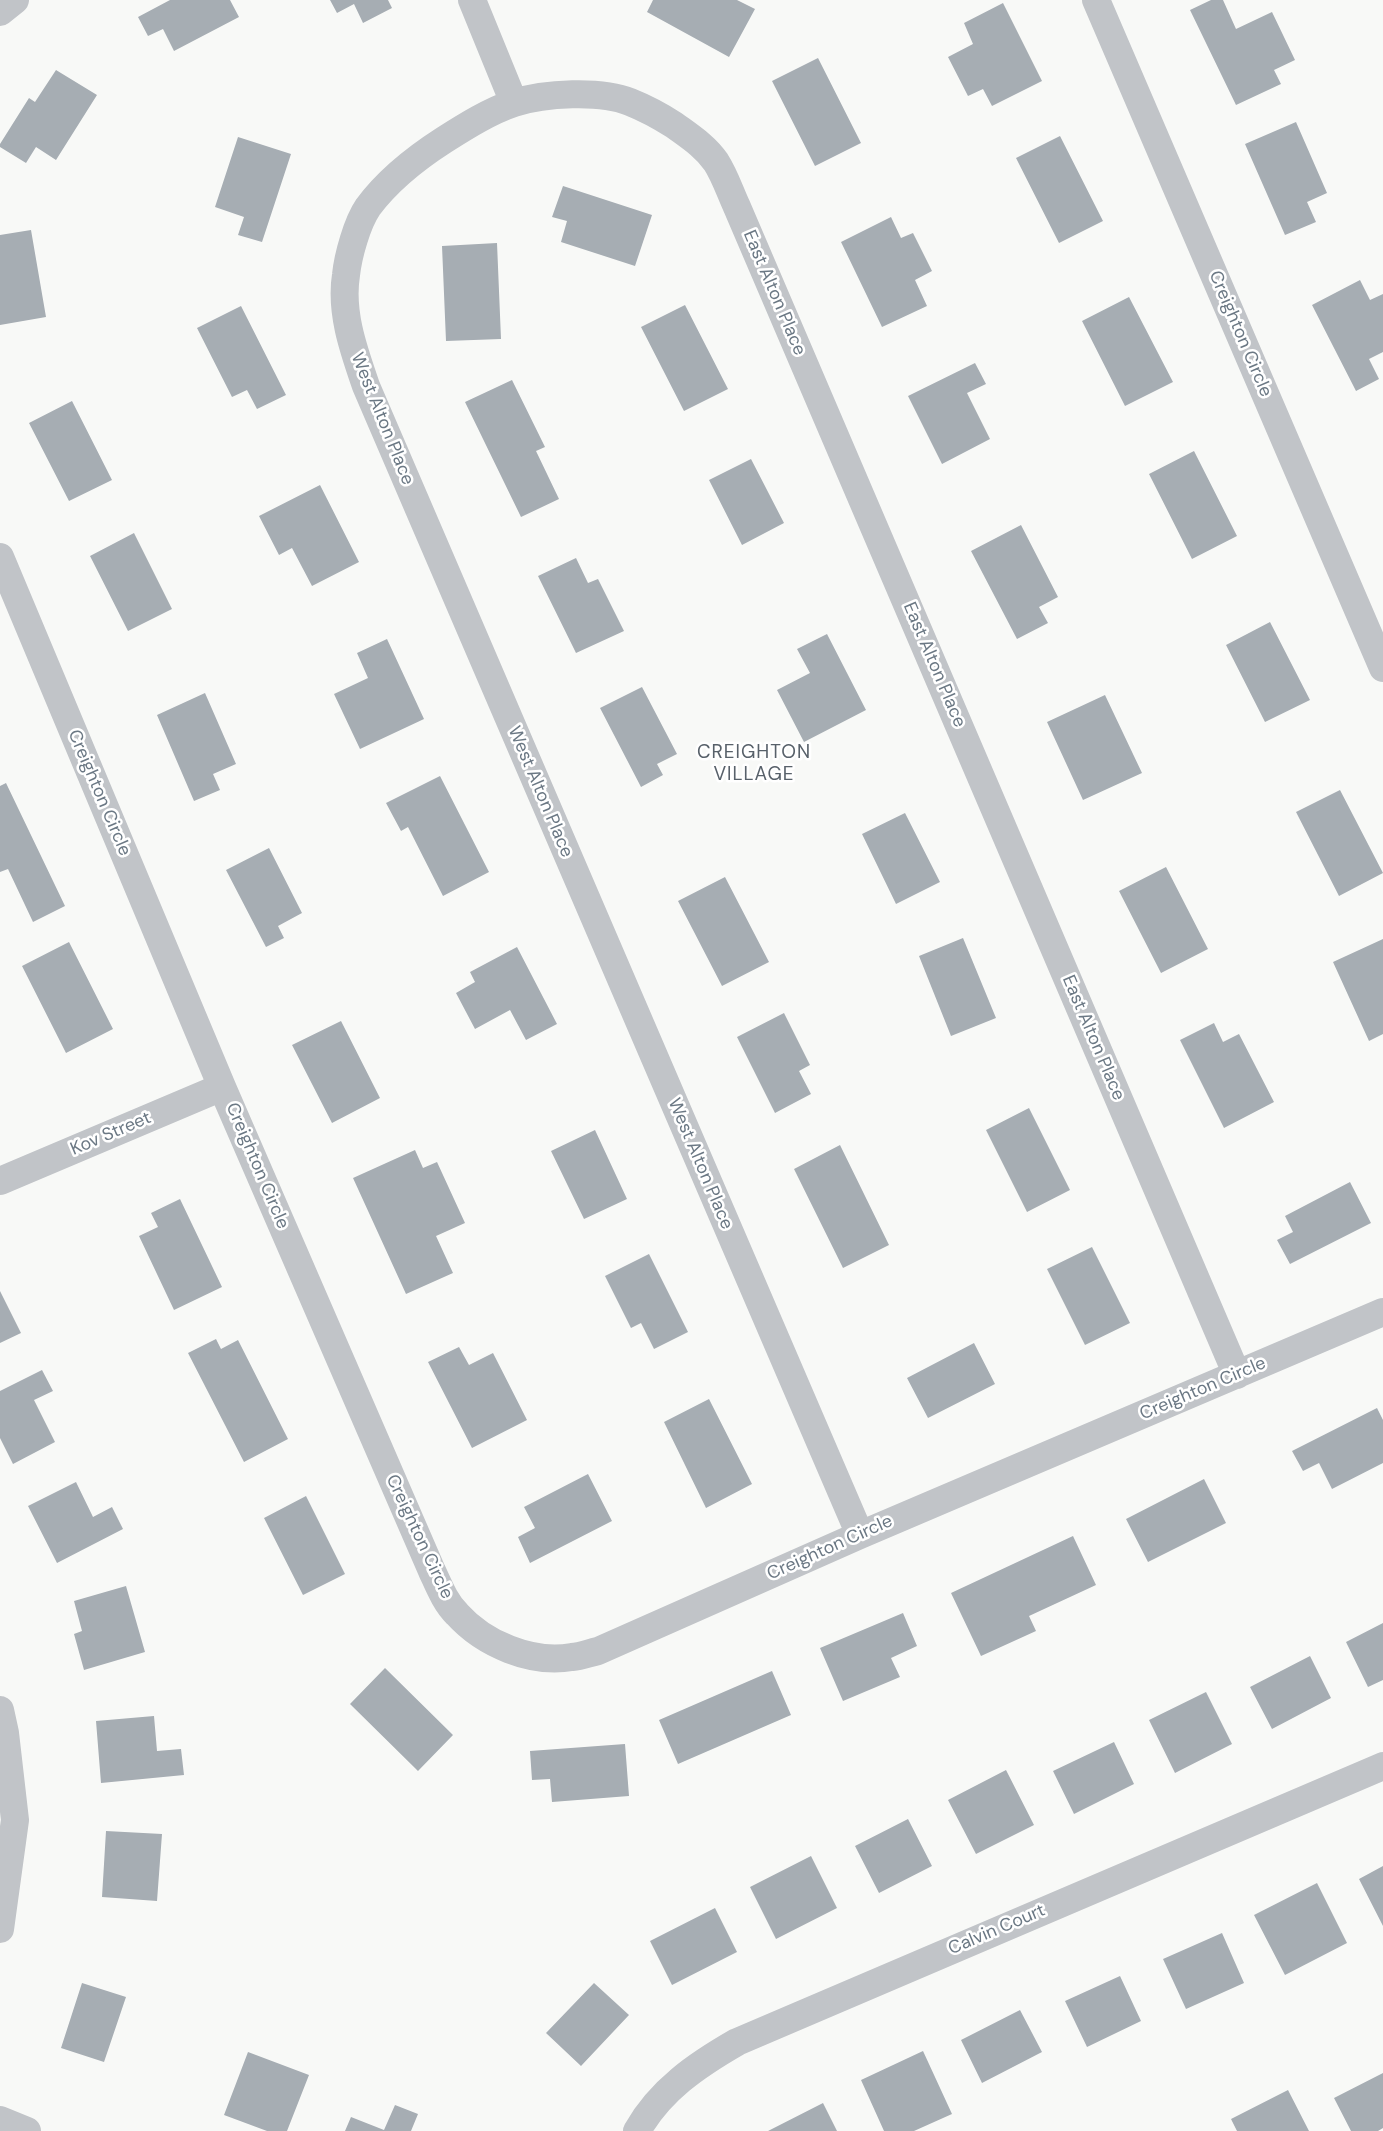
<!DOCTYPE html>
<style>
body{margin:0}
canvas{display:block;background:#f8f9f7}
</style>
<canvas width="1383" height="2131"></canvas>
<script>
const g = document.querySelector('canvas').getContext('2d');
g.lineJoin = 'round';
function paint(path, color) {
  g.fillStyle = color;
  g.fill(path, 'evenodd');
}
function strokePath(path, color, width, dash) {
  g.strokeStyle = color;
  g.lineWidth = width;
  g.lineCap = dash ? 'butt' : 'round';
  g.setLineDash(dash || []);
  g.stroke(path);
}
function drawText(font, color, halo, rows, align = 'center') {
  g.font = font + ' "DM Sans",sans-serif';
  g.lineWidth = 5;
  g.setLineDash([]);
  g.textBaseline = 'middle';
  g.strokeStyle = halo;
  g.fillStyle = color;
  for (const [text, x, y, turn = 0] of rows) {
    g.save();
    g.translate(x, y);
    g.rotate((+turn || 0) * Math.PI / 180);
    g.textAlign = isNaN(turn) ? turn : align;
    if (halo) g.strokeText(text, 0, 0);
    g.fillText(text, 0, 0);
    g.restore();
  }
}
const building = new Path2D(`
 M170,0h60l9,17 -65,34 -11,-22 -15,7 -10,-19z
 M330,0h58l4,8 -29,15 -9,-19 -17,9z
 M653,0h84l18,9 -26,48 -82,-45z
 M1211,0h12l13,29 36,-17 23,48 -21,10 7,14 -45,21 -46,-95z
 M1003,3l39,78 -50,25 -9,-17 -15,7 -20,-39 25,-13 -9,-21z
 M818,58l43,85 -46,23 -43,-85z
 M56,70l41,25 -41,65 -20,-13 -10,16 -26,-16v-3l29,-46 6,4z
 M1296,122l31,71 -20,9 9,20 -31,13 -40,-91z
 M1060,136l43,85 -44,22 -43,-85z
 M238,137l53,17 -29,88 -24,-7 6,-18 -29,-10z
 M563,186l89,29 -17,51 -74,-24 6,-21 -15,-4z
 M891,217l10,21 12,-5 19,38 -17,9 12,26 -45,21 -41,-85z
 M31,230l15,87 -46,8v-90z
 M497,243l4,96 -55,2 -4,-95z
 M1360,280l10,20 13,-6v58l-14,7 10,20 -23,12 -44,-86z
 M1129,297l44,85 -48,24 -43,-85z
 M685,305l43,84 -44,22 -43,-84z
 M241,306l45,89 -29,14 -10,-19 -15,7 -35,-69z
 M975,363l11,21 -19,9 23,46 -48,25 -34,-68z
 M512,380l33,67 -9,4 23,48 -38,18 -56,-115z
 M72,401l40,79 -43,21 -40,-78z
 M1194,451l43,85 -45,23 -43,-85z
 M751,459l33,64 -42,22 -33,-65z
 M320,485l39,77 -47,24 -20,-38 -13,7 -20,-39z
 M1021,525l37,72 -19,10 9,16 -31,16 -46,-88z
 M134,533l38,76 -44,22 -38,-75z
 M576,558l12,25 10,-4 26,52 -48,22 -38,-77z
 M1270,622l40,78 -45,22 -39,-77z
 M827,634l39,76 -62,32 -27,-52 33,-17 -13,-24z
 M387,639l37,80 -64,30 -26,-55 34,-16 -11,-25z
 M642,687l35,67 -20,10 6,11 -22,12 -41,-79z
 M205,693l31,71 -23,10 7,16 -26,11 -37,-86z
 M1105,695l37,78 -59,27 -36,-78z
 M440,776l49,96 -46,24 -35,-69 -7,4 -15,-28z
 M6,783l59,123 -32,16 -25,-53 -8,3v-86z
 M1340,790l43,83 -44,23 -43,-84z
 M905,813l35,69 -44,22 -34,-70z
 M269,848l33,65 -24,13 6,12 -18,9 -40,-77z
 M1166,867l42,82 -47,24 -42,-82z
 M725,877l44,85 -47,24 -44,-85z
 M963,938l33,80 -45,18 -32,-80z
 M1383,939v95l-14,7 -36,-79z
 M69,942l44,87 -47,24 -44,-87z
 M517,947l40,77 -31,16 -16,-30 -35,19 -19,-36 19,-11 -5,-10z
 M784,1013l26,52 -11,6 12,23 -36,19 -38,-76z
 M341,1021l39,77 -48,25 -40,-78z
 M1214,1023l9,19 16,-8 35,68 -50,26 -44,-88z
 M1029,1108l41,82 -43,22 -41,-82z
 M595,1130l32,69 -43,20 -33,-68z
 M840,1145l49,100 -46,23 -49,-99z
 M415,1150l8,18 14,-6 28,61 -29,13 17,37 -47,21 -53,-116z
 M1350,1182l21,41 -81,41 -13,-24 16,-8 -8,-16z
 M180,1199l42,88 -48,23 -35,-74 19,-9 -7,-14z
 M1092,1247l38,76 -45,22 -38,-76z
 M649,1254l39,78 -34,17 -13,-26 -10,5 -26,-52z
 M0,1291l21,42 -21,10z
 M216,1339l5,10 17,-9 50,99 -44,23 -56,-109z
 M974,1343l21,41 -67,34 -21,-40z
 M459,1347l10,18 24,-12 34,67 -55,28 -44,-86z
 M42,1370l11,21 -19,9 21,42 -42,22 -13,-26v-47z
 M709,1399l43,85 -46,24 -42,-86z
 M1377,1408l6,12v43l-51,26 -13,-26 -16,8 -11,-20z
 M588,1474l24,47 -82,42 -12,-26 17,-9 -11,-21z
 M1204,1479l22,44 -78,39 -22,-43z
 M76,1482l17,35 19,-10 11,22 -66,34 -29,-57z
 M306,1496l39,78 -42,21 -39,-77z
 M1073,1536l23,49 -67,31 7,15 -55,25 -30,-63z
 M126,1586l19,66 -61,18 -10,-36 8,-3 -8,-30z
 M903,1613l14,33 -26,12 9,19 -57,24 -23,-53z
 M1383,1623v57l-15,7 -22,-45z
 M1310,1656l21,42 -59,31 -22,-42z
 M385,1668l68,67 -35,36 -68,-67z
 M772,1671l19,44 -113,49 -19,-44z
 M1206,1692l26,52 -57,29 -26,-53z
 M154,1716l3,35 24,-2 3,26 -83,8 -5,-62z
 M1114,1742l20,42 -60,30 -21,-43z
 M625,1744l4,52 -77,6 -2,-23 -18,1 -2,-29z
 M1006,1770l28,55 -58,29 -28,-54z
 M908,1819l24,47 -53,27 -24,-47z
 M106,1831l56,3 -5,67 -55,-4z
 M811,1856l26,52 -61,31 -26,-52z
 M1383,1866v60l-24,-47z
 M1317,1883l30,60 -62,32 -31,-60z
 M715,1908l22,44 -65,33 -22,-44z
 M1222,1933l22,50 -58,26 -23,-50z
 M1120,1976l21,45 -54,26 -22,-46z
 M82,1983l44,14 -22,65 -43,-14z
 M594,1983l35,32 -48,51 -35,-33z
 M1020,2010l22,42 -60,31 -21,-43z
 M923,2051l29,63 -38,17h-30l-23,-51z
 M248,2052l61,23 -22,56h-20l-43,-16z
 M1383,2073v55l-5,3h-27l-17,-33z
 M1288,2090l21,41h-72l-6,-12z
 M823,2103l14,28h-69z
 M395,2105l23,9 -7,17h-66l6,-14 33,13z`);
const street = new Path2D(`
 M472,0l42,103
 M1096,0l287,668
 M0,12l15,-12
 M0,557l222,530 210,484c7,15 13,31 25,43 27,30 74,50 115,43 9,-1 17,-4 26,-6l262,-116 523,-223
 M0,1181l222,-94
 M860,1535l-494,-1149c-12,-35 -26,-73 -20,-111 2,-19 11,-52 22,-68 20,-27 48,-49 76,-67 22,-14 46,-29 70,-37 30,-10 87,-13 116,-1 15,6 30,14 44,23 15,11 31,21 42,37 9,14 14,30 21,45l500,1168
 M0,1710l5,23 10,87 -15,109
 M0,2120l27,11
 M637,2131c23,-41 60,-66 100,-89l646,-276`);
const streetNames = [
 ["East Alton Place",774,293,67],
 ["Creighton Circle",1240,334,67],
 ["West Alton Place",382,419,68],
 ["East Alton Place",934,665,67],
 ["West Alton Place",540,792,67],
 ["Creighton Circle",99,793,67],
 ["East Alton Place",1093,1038,67],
 ["Kov Street",111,1134,-23],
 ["West Alton Place",700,1164,67],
 ["Creighton Circle",257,1166,67],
 ["Creighton Circle",1203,1389,-23],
 ["Creighton Circle",419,1537,65],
 ["Creighton Circle",830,1548,-24],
 ["Calvin Court",997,1930,-23]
];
const neighbourhoodNames = [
 ["CREIGHTON",754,753],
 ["VILLAGE",754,775]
];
paint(building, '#a6adb3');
strokePath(street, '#c1c4c8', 28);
drawText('18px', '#6b7884', '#fff', streetNames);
g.letterSpacing = '1px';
drawText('19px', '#58616a', '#fff', neighbourhoodNames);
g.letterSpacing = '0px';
</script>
